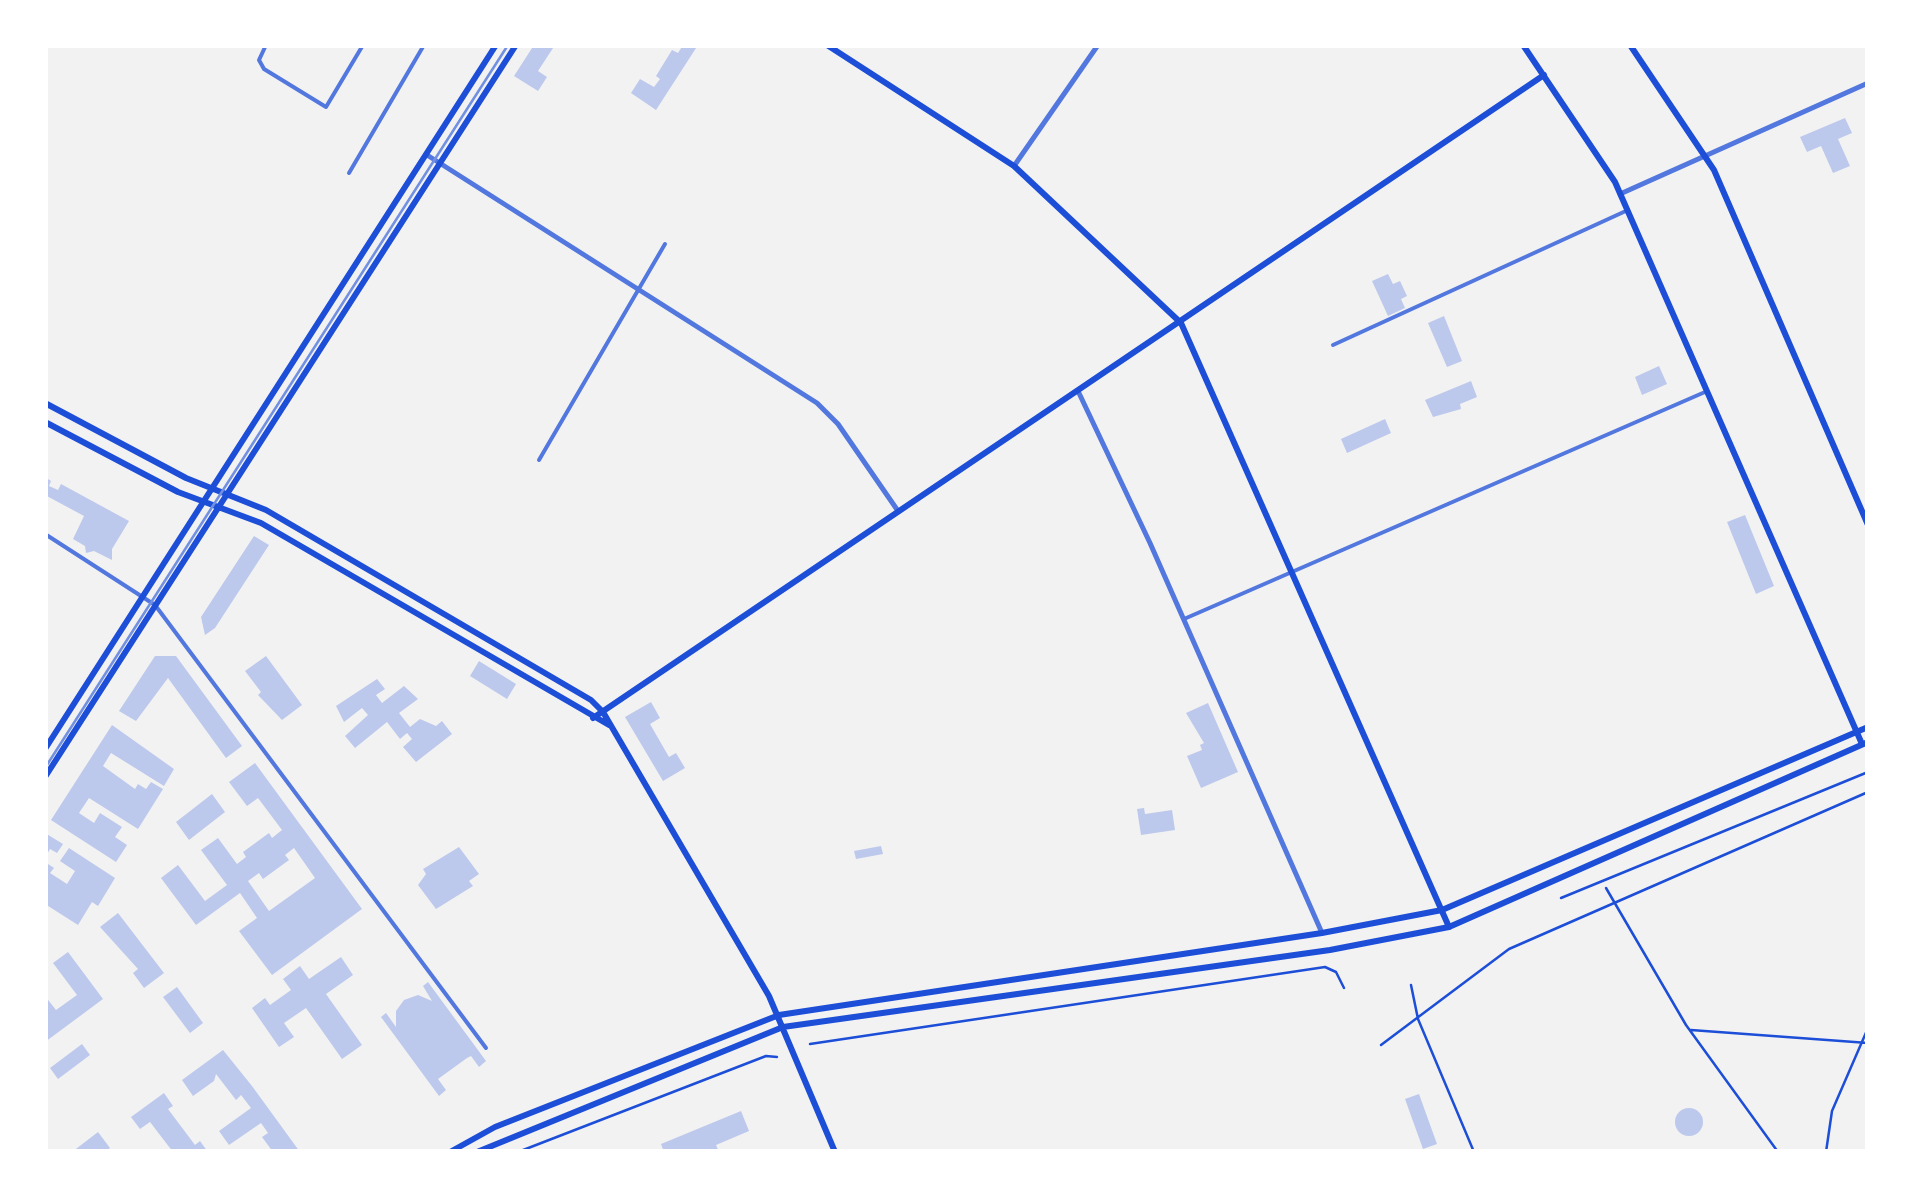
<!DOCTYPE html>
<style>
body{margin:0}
#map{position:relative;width:1913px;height:1197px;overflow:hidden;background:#f2f2f2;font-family:"Nunito Sans",sans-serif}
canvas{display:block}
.frame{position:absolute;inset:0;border:48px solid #fff;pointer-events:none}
</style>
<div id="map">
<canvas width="1913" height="1197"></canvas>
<div class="frame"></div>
</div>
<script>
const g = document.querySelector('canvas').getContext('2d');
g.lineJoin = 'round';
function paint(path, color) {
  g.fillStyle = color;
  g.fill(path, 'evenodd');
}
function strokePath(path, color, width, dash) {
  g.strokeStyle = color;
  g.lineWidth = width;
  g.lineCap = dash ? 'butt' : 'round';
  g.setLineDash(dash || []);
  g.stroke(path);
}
const building = new Path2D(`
 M534,45h21l-17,26 9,6 -9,14 -24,-15z
 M683,45h15l-42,65 -25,-17 9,-14 14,8 6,-8 -4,-3 16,-26 6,3z
 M1845,118l7,15 -14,6 12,27 -17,7 -12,-27 -14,6 -7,-15z
 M1388,274l5,10 7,-3 7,15 -6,3 4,9 -17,8 -16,-35z
 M1444,316l18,45 -15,6 -19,-44z
 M1659,366l8,18 -25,11 -7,-18z
 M1471,381l6,16 -17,7 1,5 -28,8 -8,-17z
 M1385,419l6,14 -44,20 -6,-14z
 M45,477l6,4 -2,5 9,4 3,-6 68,37 -17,28v11l-18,-9 -8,2 -1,-7 -12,-7 11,-23 -39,-21z
 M1745,515l29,71 -18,8 -29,-72z
 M254,536l15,9 -54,83 -10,7 -4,-18z
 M155,656h21l66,90 -16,12 -58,-80 -32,43 -17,-10z
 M266,656l36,49 -20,15 -24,-25 3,-3 -16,-21z
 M479,661l37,23 -9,15 -37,-23z
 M377,679l8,10 -9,6 6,8 22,-17 14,13 -19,14 11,14 10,-8 16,7 6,-5 10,13 -36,28 -13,-15 9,-8 -5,-6 -7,6 -13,-17 -32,26 -10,-12 23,-21 -6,-7 -18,14 -8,-16z
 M651,702l9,16 -10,6 19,33 7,-4 9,15 -22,13 -38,-64z
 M1208,703l30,69 -37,16 -14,-32 15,-6 -2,-5 4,-2 -18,-30z
 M112,725l62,44 -10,17 -53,-33 -8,13 32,23 3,-5 8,5 5,-7 12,7 -25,40 -49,-31 -10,15 15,10 6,-10 22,14 -7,10 12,8 -11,17 -65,-42z
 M255,763l107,146 -90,66 -33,-44 18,-13 -17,-25 -44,32 -35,-47 17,-13 27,36 22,-16 -26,-35 17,-12 19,26 9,-7 -3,-5 26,-19 3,5 10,-8 -24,-32 -11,8 -18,-24zM294,848l21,30 -46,33 -21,-30 11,-8 4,6 26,-19 -4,-5z
 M212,794l13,18 -36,28 -13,-18z
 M1144,808l1,6 27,-4 3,20 -34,5 -4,-26z
 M45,833l18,11 -6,9 -7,-4 -5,9z
 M881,846l2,8 -27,5 -2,-8z
 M459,847l20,27 -10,7 4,5 -37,23 -18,-24 8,-11 -3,-5z
 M69,848l46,30 -17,28 -6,-4 -14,23 -33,-21v-42l9,6 -4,5 17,11 8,-13 -15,-10z
 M118,913l46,60 -20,15 -11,-15 5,-4 -38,-42z
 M68,952l35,47 -58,43v-46l11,14 21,-15 -24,-32z
 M341,957l12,18 -27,19 36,51 -20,14 -36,-51 -22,15 10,14 -15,10 -27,-39 13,-10 5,7 21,-15 -8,-11 17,-13 9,13z
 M428,982l58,79 -7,6 -8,-11 -4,2 -29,21 8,11 -7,6 -58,-79 5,-4 10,14v-16l8,-11 14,-5 14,6 -9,-15z
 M177,987l26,36 -13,10 -27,-36z
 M82,1044l8,11 -32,24 -8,-11z
 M223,1050l29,36 48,66h-27l-11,-15 6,-4 -7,-10 -32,22 -10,-14 32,-23 -10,-13 -5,5 -20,-26 -2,7 -21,15 -11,-16z
 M164,1093l9,13 -5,3 27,36 5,-4 8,11h-35l-23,-30 -10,7 -9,-12z
 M1419,1094l18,50 -14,5 -18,-50z
 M1675 1122a14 14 0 1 1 28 0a14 14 0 1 1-28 0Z
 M741,1111l8,20 -33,14 3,7h-55l-3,-8z
 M98,1132l12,16 -5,4h-33z`);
const path = new Path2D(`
 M1606,888l80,137 92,127
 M1561,898l307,-126
 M1411,985l7,34 56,133
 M1691,1030l177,13
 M810,1044l515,-77 11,5 8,16
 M1381,1045l128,-96 359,-157
 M518,1152l248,-96 11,1
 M1826,1152l6,-41 36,-83`);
const minor = new Path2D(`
 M266,45l-7,15 5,9 62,38 37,-62
 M349,173l75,-128
 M1333,345l295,-135
 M539,460l126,-216
 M45,534l110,71 331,443
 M1184,619l521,-227`);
const tertiary = new Path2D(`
 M427,155l390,248 21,21 60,87
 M1014,166l84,-121
 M1620,194l248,-111
 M1078,391l72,152 172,390`);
const secondary = new Path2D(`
 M827,45l187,121 167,157 268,604
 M1523,45l92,137 247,562
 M1630,45l84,125 154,355
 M593,718l951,-643`);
const primary = new Path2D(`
 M45,403l141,75 80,32 325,190 12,12 166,284 66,156
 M45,422l133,70 83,31 348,202
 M45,749l451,-704
 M45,777l471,-732
 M450,1152l45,-25 284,-112 543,-82 120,-23 426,-183
 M477,1152l306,-125 547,-77 119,-23 419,-185`);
const tram = new Path2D(`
 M45,768l463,-723`);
paint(building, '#bdc9ec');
strokePath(path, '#1d4ed8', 2.5);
strokePath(minor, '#5277de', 4);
strokePath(tertiary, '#5277de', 5);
strokePath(secondary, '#1d4ed8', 6);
strokePath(primary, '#1d4ed8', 6);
strokePath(tram, '#7290e2', 2.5);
</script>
